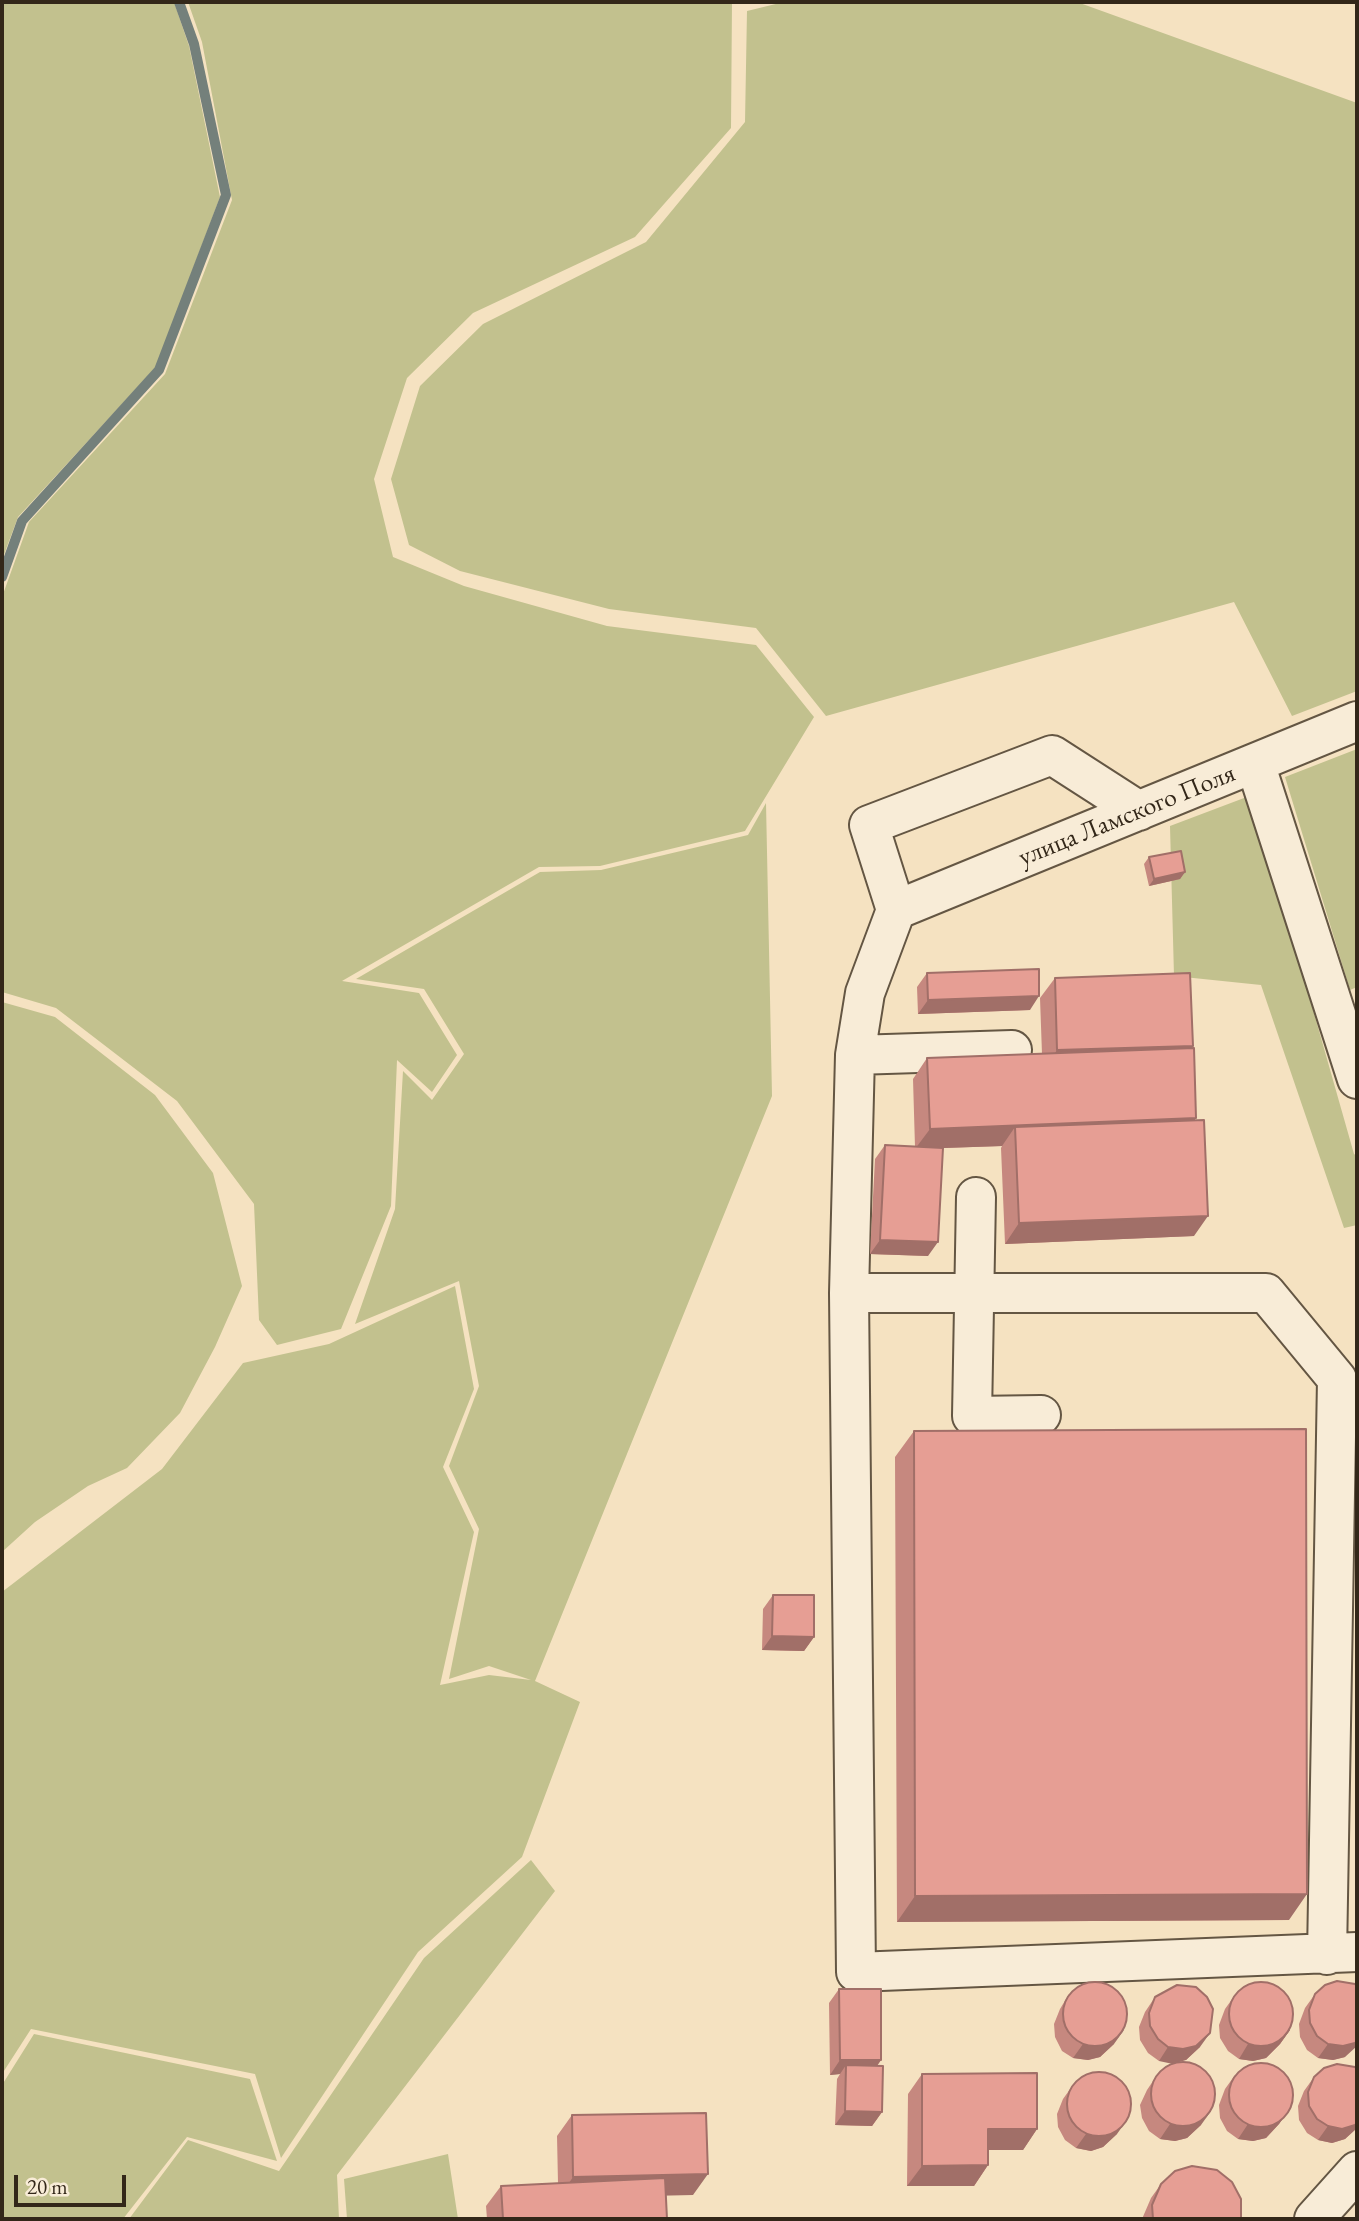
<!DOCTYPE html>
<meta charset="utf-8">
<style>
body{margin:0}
#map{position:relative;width:1359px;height:2221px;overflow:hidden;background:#f5e2c1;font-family:"EB Garamond",serif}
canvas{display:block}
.frame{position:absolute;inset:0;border:4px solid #332719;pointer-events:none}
.scale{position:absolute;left:14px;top:2175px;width:112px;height:32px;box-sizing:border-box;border:4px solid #332719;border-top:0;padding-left:9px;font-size:21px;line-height:24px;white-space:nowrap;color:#332719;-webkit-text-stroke:5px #f8ecd7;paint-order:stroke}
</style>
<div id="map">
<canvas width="1359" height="2221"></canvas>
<div class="frame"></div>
<div class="scale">20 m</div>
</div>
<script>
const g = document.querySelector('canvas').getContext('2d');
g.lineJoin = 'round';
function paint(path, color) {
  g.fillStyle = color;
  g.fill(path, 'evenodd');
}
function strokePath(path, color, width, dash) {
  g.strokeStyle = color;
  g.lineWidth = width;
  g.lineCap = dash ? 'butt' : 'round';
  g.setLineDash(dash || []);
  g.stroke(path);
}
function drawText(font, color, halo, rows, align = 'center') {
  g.font = font + ' "EB Garamond",serif';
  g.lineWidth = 5;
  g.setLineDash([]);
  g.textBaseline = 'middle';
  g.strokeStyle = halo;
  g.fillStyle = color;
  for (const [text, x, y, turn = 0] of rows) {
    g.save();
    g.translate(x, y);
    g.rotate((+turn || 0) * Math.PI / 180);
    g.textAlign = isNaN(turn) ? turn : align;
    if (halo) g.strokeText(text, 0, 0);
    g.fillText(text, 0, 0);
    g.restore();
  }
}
const green = new Path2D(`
 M2,2h172l15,44 31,151 -64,170 -138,150 -16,43z
 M188,2h544l-1,126 -96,109 -162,76 -66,65 -33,101 19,78 71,29 143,40 149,19 58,72 -69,114 -145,35 -61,1 -197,114 77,12 38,62 -25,37 -35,-32 -6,146 -50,123 -64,16 -18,-25 -5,-116 -77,-103 -121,-93 -54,-16v-395l27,-75 136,-148 67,-174 -30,-158z
 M784,2h293l280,101v588l-65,25 -58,-114 -408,114 -70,-88 -147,-19 -149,-38 -51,-26 -18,-66 29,-93 63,-62 163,-82 99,-120 2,-111z
 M1357,749v238l-7,3 -65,-213z
 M1252,795l102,359 3,2v69l-13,3 -83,-243 -87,-9 -4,-150z
 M766,803l6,293 -237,585 45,21 -58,155 -104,95 -137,206 -26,-84 -224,-45 -29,45v-482l160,-123 81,-106 86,-19 126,-58 19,103 -31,78 31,65 -34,153 49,-10 42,5 -42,-14 -40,13 30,-150 -30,-63 30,-80 -20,-105 -104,43 40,-115 8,-138 29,29 32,-46 -40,-65 -68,-10 184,-107 61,-2 147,-35z
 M2,1002l53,15 100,78 58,78 29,113 -27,61 -35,66 -53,55 -39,18 -53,36 -33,30z
 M531,1860l24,31 -218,284 2,44h-210l59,-79 91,31 145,-213z
 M34,2034l216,45 27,82 -90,-24 -64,82h-121v-134z
 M448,2154l10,65h-111l-3,-40z`);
const stream = new Path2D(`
 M2,577l20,-56 137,-151 67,-175 -32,-151 -15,-42`);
const minor = new Path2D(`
 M1255,763l102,316
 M1139,811l-87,-56 -183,70 27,85 -31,83 -10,62 -6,238 7,679 501,-20
 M896,910l461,-189
 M855,1055l157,-5
 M976,1197l-4,219 69,-1
 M849,1293h417l71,86 -10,576
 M1314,2219l43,-48`);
const wall = new Path2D(`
 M1149,857l36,15 -5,7 -31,7 -5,-22z
 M927,973l103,37 -112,4 -1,-27z
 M1055,978l136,70 4,72 -1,116 -189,8 -4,-96 1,-2 -59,2 -15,108 -58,-2 5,-95 10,-14 30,2 -2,-68 14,-21 115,-4 -2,-56z
 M914,1431l375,489 -392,2 -2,-465z
 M773,1595l41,42 -10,14 -42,-1 1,-41z
 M839,1989l42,71 -4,6 5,46 -10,14 -37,-1 2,-46 3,-5 -10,1 -1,-72z
 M1069,1994l45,50 -14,13 -12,3 -15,-2 -11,-7 -7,-14 -1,-13 6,-15z
 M1315,1994l30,63 -12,3 -15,-2 -11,-8 -7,-13 -1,-13 6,-16z
 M1235,1995l55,35 -10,14 -14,14 -13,3 -14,-2 -11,-8 -8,-13 -1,-13 6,-16z
 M1155,1997l45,50 -14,13 -27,1 -11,-8 -8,-13 -1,-13 6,-15z
 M1357,2069v59l-12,11 -13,4 -14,-3 -11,-7 -8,-13 -1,-14 6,-15 10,-14z
 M922,2074l115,55 -14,21h-35v15l-14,21h-67l1,-92z
 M1157,2075l44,50 -14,13 -12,3 -15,-2 -11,-8 -7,-13 -2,-13 7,-15z
 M1235,2075l54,35 -10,14 -13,14 -13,3 -15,-2 -11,-8 -7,-13 -1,-13 6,-16z
 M1073,2085l44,49 -14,13 -12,4 -15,-3 -11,-8 -7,-13 -1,-13 6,-15z
 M572,2115l121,80h-27l1,24h-180l-1,-13 15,-20 57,-3 -1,-47z
 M1161,2184l80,35h-99l9,-21z`);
const shadedWall = new Path2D(`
 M1185,872l-5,7 -31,7 5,-7z
 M1039,996l-9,14 -112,4 10,-14z
 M1193,1046l-14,20 -136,5 14,-21z
 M1196,1118l-14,21 -167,-12 -13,19 -87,3 15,-20z
 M1208,1216l-14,20 -189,8 14,-21z
 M880,1240l58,2 -10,14 -58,-2z
 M772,1636l42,1 -10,14 -42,-1z
 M1307,1894l-18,26 -392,2 18,-26z
 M1124,2030l-10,14 -14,13 -12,3 -15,-2 10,-14z
 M1290,2030l-10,14 -14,14 -13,3 -14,-2 9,-15z
 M1210,2033l-10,14 -14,13 -13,4 -14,-3 9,-14z
 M1357,2041v5l-12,11 -12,3 -15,-2 10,-14z
 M840,2060h41l-10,14 -25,-9 -6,9 -10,1z
 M1289,2110l-10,14 -13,14 -13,3 -15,-2 10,-15z
 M845,2111l37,1 -10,14 -37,-1z
 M1211,2111l-10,14 -14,13 -12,3 -15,-2 10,-15z
 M1127,2120l-10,14 -14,13 -12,4 -15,-3 10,-14z
 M1357,2123v5l-12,11 -13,4 -14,-3 10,-14z
 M988,2129h49l-14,21h-49z
 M988,2165l-14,21h-67l15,-20z
 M708,2174l-15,21 -134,3 14,-21z`);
const building = new Path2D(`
 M1181,851l4,21 -31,7 -5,-22z
 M1039,969v27l-111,4 -1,-27z
 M1190,973l3,73 -136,4 -2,-72z
 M1194,1048l2,70 -266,11 -3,-71z
 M1204,1120l4,96 -189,7 -4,-96z
 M885,1145l58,3 -5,94 -58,-2z
 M1306,1429l1,465 -392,2 -1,-465z
 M773,1595h41v42l-42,-1z
 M1337,1981l18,3 2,2v55l-2,2 -12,3 -15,-2 -11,-8 -7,-13 -1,-13 6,-16 10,-9z
 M1229 2014a32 32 0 1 1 64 0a32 32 0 1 1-64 0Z
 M1063 2014a32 32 0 1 1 64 0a32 32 0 1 1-64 0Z
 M1177,1985l19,2 11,10 6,12 -3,24 -14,13 -13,3 -15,-2 -10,-8 -8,-13 -1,-13 6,-16z
 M839,1989h42v71h-41z
 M1151 2094a32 32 0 1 1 64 0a32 32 0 1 1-64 0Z
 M1229 2095a32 32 0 1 1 64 0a32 32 0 1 1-64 0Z
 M1337,2064l18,3 2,2v54l-2,2 -13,4 -14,-3 -11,-7 -8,-13 -1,-14 6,-15 10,-9z
 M846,2065l37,1 -1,46 -37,-1z
 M1067 2104a32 32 0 1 1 64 0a32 32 0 1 1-64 0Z
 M1037,2073v56h-49v36l-66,1v-92z
 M706,2113l2,61 -135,3 -1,-62z
 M1192,2166l25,4 15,12 9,17v20h-88l-1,-14 9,-21 14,-13z
 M665,2178l2,41h-164l-2,-33z`);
const streetNames = [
 ["улица Ламского Поля",1127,816,-22]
];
paint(green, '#c2c18e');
strokePath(stream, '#74807b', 10);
strokePath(minor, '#645643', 42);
strokePath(minor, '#f8ecd7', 38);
paint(wall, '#c6887f');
paint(shadedWall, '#a16f68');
paint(building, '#e69e94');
strokePath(building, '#a16f68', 2);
drawText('26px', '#332719', '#f8ecd7', streetNames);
</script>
